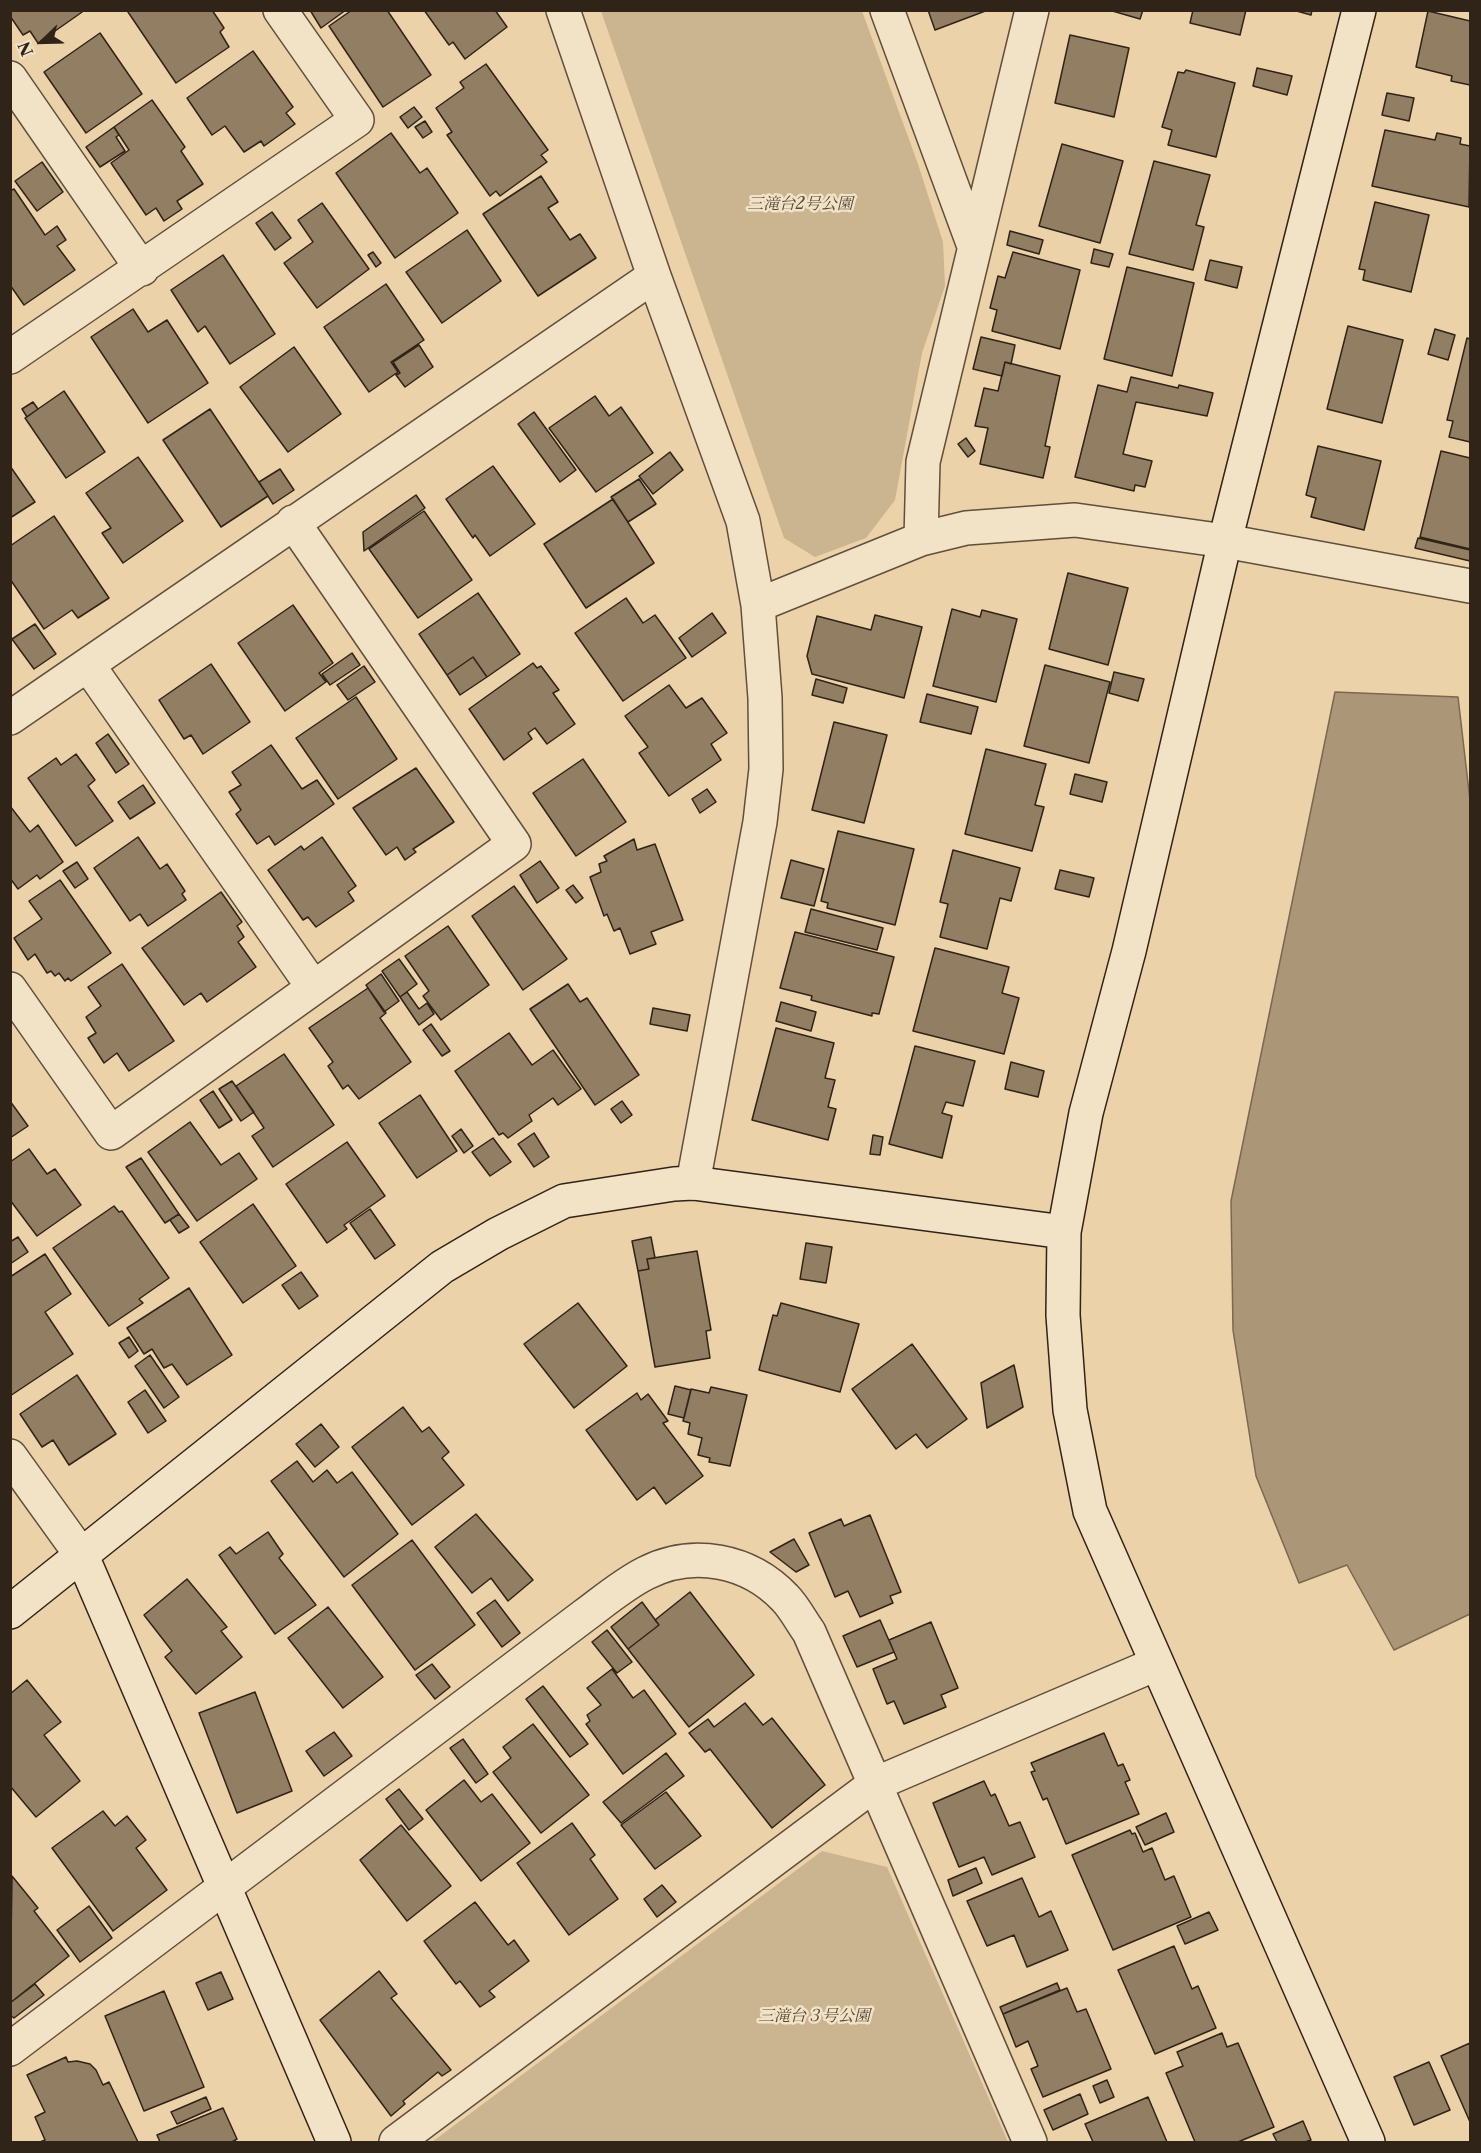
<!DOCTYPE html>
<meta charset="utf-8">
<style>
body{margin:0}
#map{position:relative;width:1481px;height:2153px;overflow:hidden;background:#ebd2a8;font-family:"Libre Caslon Text",serif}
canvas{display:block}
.frame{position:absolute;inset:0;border:12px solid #302318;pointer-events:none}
.north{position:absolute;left:12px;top:12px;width:60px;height:60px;-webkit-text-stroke:4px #f2e2c6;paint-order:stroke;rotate:247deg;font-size:16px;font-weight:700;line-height:24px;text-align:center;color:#302318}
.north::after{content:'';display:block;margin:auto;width:21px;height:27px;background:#302318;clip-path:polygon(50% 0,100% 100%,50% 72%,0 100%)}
</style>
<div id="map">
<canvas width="1481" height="2153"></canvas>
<div class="frame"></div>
<div class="north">N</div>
</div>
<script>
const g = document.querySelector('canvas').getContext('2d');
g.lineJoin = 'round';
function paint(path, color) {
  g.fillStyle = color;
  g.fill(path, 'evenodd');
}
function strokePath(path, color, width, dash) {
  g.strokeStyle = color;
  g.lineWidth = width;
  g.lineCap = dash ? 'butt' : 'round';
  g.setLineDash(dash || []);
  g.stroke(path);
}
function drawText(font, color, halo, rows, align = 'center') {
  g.font = font + ' "Libre Caslon Text","Noto Serif JP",serif';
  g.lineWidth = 5;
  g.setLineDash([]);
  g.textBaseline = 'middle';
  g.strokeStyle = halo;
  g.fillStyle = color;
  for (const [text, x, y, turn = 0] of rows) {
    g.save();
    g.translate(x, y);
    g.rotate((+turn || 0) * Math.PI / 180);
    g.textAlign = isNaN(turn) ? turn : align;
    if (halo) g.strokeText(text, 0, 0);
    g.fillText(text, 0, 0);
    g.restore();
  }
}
const green = new Path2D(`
 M601,11h261l56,153 25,78 2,44 -23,67 -27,147 -29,38 -51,19 -31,-19z
 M822,1851l65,16 121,275h-576z`);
const water = new Path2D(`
 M1335,692l123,5 12,103v814l-76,36 -47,-85 -48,18 -43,-107 -23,-146 -2,-129z`);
const building = new Path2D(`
 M10,10h75l-47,33 -8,-12 -7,4 -13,-19z
 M131,10h81l12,18 -4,4 9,15 -53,36 -48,-71z
 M310,10h36l-25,18z
 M352,10h35l44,65 -48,32 -54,-81z
 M424,10h71l12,17 -42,32 -12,-17 -4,3z
 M928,10h60l-53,20z
 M1109,10h34l-3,9z
 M1193,10h53l-6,25 -50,-12z
 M1293,10h19l-1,5z
 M1428,11l42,10v64l-19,-4 1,-5 -36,-9z
 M100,33l42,61 -56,39 -42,-61z
 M1070,35l59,13 -15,69 -59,-14z
 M253,51l40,56 -7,6 9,11 -31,22 -3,-5 -17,11 -19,-26 -13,9 -25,-37z
 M486,64l62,86 -7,5 6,7 -47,34 -4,-5 -6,5 -43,-61 5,-3 -16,-24 28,-20 -4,-6z
 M1257,68l35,8 -5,19 -34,-9z
 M1186,70l49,13 -19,74 -48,-12 4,-15 -10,-3 16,-55 6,1z
 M1387,93l27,5 -5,23 -27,-6z
 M152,100l33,47 -4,4 22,33 -26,17 5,8 -18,12 -8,-13 -10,7 -35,-52 18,-13 -15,-23z
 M414,107l8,10 -14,11 -8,-11z
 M425,121l7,11 -9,6 -8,-11z
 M114,127l5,8 -3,2 9,14 -25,16 -14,-20z
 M1385,130l50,10 2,-7 24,5 -1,6 10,2 -1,61 -97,-21z
 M391,133l29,40 7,-5 31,45 -63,45 -59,-85z
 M1062,144l61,17 -23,82 -61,-17z
 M1154,161l56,14 -14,50 8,2 -11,43 -64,-16z
 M42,162l21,30 -26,19 -22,-30z
 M541,176l17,26 -10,6 22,32 10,-6 16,24 -58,38 -55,-82z
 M14,189l31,46 12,-9 9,14 -9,6 18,24 -51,35 -14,-20v-94z
 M1375,202l54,13 -18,77 -48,-12 2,-10 -6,-1z
 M322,203l47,66 -52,39 -33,-45 29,-21 -15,-22z
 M272,212l19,26 -16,12 -19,-27z
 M467,230l34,51 -59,42 -36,-51z
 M1010,231l33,9 -4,14 -32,-9z
 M1094,249l19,5 -4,13 -18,-4z
 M373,252l8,11 -5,4 -8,-12z
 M1013,252l67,18 -20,79 -68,-18 5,-21 -7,-2 8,-32 7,2z
 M223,255l52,79 -45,30 -25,-38 -7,6 -27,-42z
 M1210,260l32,7 -5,21 -32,-8z
 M1127,267l67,16 -22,93 -68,-17z
 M386,284l38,56 -33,22 7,10 -29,20 -45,-65z
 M133,309l15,23 19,-12 41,63 -60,40 -57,-86z
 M1348,326l55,14 -21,83 -55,-14z
 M1435,329l20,6 -7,25 -20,-6z
 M981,337l34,8 -4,19 -6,-2 -3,14 -29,-7z
 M1467,338l3,1v103l-21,-5 4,-16 -6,-1z
 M419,345l14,22 -28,20 -9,-12 4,-2 -7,-11z
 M294,347l47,67 -53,38 -48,-65z
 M1005,362l55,14 -15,70 5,1 -7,31 -63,-14 8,-36 -13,-2 9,-38 14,3z
 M1131,377l47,11 1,-3 34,8 -6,23 -71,-14 -13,52 29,7 -7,26 -10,-2 -1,6 -59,-14 23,-92 29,7z
 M64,391l41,61 -39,26 -41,-60z
 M595,396l14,20 12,-9 32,46 -57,39 -47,-64z
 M33,402l5,7 -11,8 -5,-8z
 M210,409l58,87 -47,31 -58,-87z
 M534,412l42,58 -16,12 -42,-58z
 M966,438l9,13 -7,6 -10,-13z
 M1318,446l63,15 -17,69 -53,-13 5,-19 -10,-3z
 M1441,451l29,7v91l-50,-12z
 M670,452l13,18 -30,24 -14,-18z
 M138,457l45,64 -60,42 -21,-30 9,-5 -25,-35z
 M10,466l25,36 -25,16z
 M493,466l42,58 -45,32 -15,-21 -2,3 -27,-39z
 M280,469l14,21 -21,14 -14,-22z
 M639,479l17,25 -28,18 -17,-25z
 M416,495l9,13 -61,43 -1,-19z
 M613,499l41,64 -68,45 -42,-64z
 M424,511l48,69 -54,38 -49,-69z
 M54,516l55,82 -31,20 -6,-8 -28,19 -34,-50v-33z
 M1418,538l52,12v11l-55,-13z
 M1068,573l60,15 -20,77 -59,-16z
 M478,593l42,61 -33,23 -14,-20 -26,18 -28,-41z
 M626,598l17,25 12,-8 31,43 -63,43 -48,-68z
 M293,605l40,58 -14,10 7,9 -41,29 -47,-68z
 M952,609l28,8 2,-7 35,9 -21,83 -63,-16z
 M712,613l14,20 -34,24 -13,-19z
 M875,615l47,12 -18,71 -92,-24 -5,-18 10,-40 54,14z
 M35,624l21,30 -22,15 -22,-30z
 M352,653l8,12 -30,20 -8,-11z
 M473,657l14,20 -27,18 -13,-20z
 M533,663l4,5 4,-2 18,24 -6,3 22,31 -28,20 -12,-16 -7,5 4,6 -28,21 -35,-51z
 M211,664l39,58 -47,32 -12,-19 -7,4 -25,-39z
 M1045,665l65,17 -21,81 -65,-17z
 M364,666l11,16 -27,18 -11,-15z
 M1114,672l30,7 -6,22 -29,-8z
 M816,679l31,9 -4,15 -31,-8z
 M669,685l17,23 16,-10 25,35 -16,11 10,16 -52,36 -30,-43 9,-6 -23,-31z
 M927,694l51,13 -7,27 -51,-12z
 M356,697l41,62 -59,40 -42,-61z
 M834,722l53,13 -23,88 -52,-13z
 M108,734l21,30 -13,9 -20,-30z
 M271,745l31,44 15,-9 17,24 -59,41 -6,-9 -12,8 -21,-30 5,-4 -12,-18 12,-7 -9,-13z
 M986,749l60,15 -11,41 9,2 -12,44 -67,-17z
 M76,754l19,26 -7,6 25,35 -37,25 -48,-68 28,-20 5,7z
 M583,759l43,63 -50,34 -43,-63z
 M416,768l38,54 -41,27 3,3 -11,8 -8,-13 -11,8 -33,-47z
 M1075,774l32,8 -5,20 -32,-8z
 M143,785l12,18 -25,16 -12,-17z
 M707,789l9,13 -16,11 -8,-14z
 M10,806l20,26 8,-7 25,37 -23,17 -3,-4 -19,14 -8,-11z
 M838,831l76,18 -19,76 -68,-17 1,-5 -7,-2z
 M138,837l22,32 7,-5 18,27 -3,3 4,6 -38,26 -8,-12 -10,7 -36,-53z
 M322,837l34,49 -8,6 6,9 -38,26 -8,-10 -5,3 -35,-50 33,-24 3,4z
 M634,839l3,11 18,-6 28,76 -32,12 5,12 -26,10 -10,-26 -6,3 -7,-17 -3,2 -14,-39 11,-5 -2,-8 8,-3 -3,-5z
 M953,850l67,18 -9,33 -11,-3 -13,51 -47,-12 8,-33 -8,-2z
 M791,860l33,9 -10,37 -33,-8z
 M540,861l19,27 -22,15 -17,-28z
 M77,862l11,17 -13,9 -12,-17z
 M1060,870l34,8 -5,19 -34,-8z
 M60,880l51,73 -40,28 -3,-3 -3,3 -6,-8 -4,3 -4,-5 -4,2 -12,-19 -7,6 -14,-22 28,-19 -13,-18z
 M573,885l10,13 -7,5 -10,-13z
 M514,886l53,73 -44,31 -51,-74z
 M221,892l21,30 -5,4 7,11 -6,5 18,25 -49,35 -6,-9 -17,12 -42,-57z
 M811,909l72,19 -6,22 -72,-18z
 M448,926l41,59 -48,35 -18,-24 6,-5 -24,-35z
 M795,932l99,25 -15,57 -7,-1v3l-61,-16 1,-4 -32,-8z
 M935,948l74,19 -7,26 17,5 -15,56 -91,-23z
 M399,959l18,25 -17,13 -18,-26z
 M122,964l52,77 -45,30 -12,-18 -13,10 -16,-25 8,-5 -10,-16 15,-11 -13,-19z
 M381,974l18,27 -15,11 -18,-27z
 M568,984l12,18 7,-4 52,77 -44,30 -65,-96z
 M368,988l18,25 -6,5 31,44 -52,37 -11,-14 -5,4 -15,-23 5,-4 -24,-34z
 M407,992l12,17 8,-6 7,11 -15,11 -19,-28z
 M781,1002l35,10 -5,19 -35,-10z
 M653,1008l37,7 -3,16 -37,-7z
 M431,1024l19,27 -8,5 -19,-26z
 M776,1028l58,15 -9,35 10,2 -7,27 8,2 -8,31 -76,-20z
 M509,1033l23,32 21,-15 28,39 -23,16 -5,-7 -24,17 3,6 -24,17 -5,-5 -4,2 -44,-64z
 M915,1046l60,15 -12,45 -17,-4 -4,11 10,3 -10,42 -53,-14z
 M284,1054l50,71 -61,42 -21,-31 12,-8 -28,-42z
 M1011,1062l33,9 -6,26 -33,-8z
 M232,1081l22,31 -13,9 -22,-32z
 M213,1091l19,29 -13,8 -19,-28z
 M420,1095l37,56 -40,27 -38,-55z
 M10,1101l18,25 -18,12z
 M622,1101l10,14 -11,8 -10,-14z
 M190,1122l31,43 18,-12 18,26 -60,42 -49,-69z
 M461,1129l12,17 -9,7 -12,-17z
 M534,1133l15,24 -15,10 -16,-23z
 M873,1135l10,2 -3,18 -10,-1z
 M493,1138l18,24 -21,14 -18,-24z
 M347,1142l38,54 -41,29 3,4 -20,14 -41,-59z
 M29,1149l18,25 8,-5 26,36 -44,31 -27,-36v-38z
 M141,1158l38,56 -14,9 -39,-56z
 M253,1204l43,62 -53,37 -43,-61z
 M114,1206l5,6 3,-1 47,67 -30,21 4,4 -34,23 -56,-78z
 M370,1209l25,36 -20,14 -25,-36z
 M179,1214l10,13 -10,6 -9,-13z
 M18,1237l10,15 -18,12v-22z
 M651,1237l4,21 -8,1 2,10 -11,2 -6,-30z
 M806,1243l26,4 -6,36 -26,-4z
 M697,1251l14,79 -5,1 4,27 -55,9 -17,-96 11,-2 -2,-10z
 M45,1254l26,40 -26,18 28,42 -63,42v-119z
 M301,1272l17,24 -19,13 -17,-24z
 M189,1288l43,67 -45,30 -15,-21 -8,4 -12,-19 -8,5 -17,-26z
 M578,1303l49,63 -53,42 -50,-64z
 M781,1303l78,21 -19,68 -81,-22 14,-55 4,1z
 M129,1337l9,14 -9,7 -10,-15z
 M912,1344l55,75 -40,29 -11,-14 -20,15 -44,-60z
 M150,1355l29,42 -15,11 -29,-42z
 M1014,1365l9,42 -36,21 -6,-45z
 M77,1375l39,59 -47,31 -16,-25 -11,7 -22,-33z
 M675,1386l16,4 -7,28 -16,-4z
 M711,1387l36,8 -17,71 -21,-4 1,-4 -12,-3 4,-17 -14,-4 2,-11 -7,-2 8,-32 18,4z
 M145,1390l21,31 -18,12 -20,-31z
 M637,1393l4,7 7,-6 20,27 -5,2 40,53 -37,28 -12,-17 -17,13 -51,-70z
 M403,1407l19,25 7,-5 20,25 -7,6 22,27 -52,40 -60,-78z
 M321,1424l18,23 -24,20 -19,-23z
 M297,1461l16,21 14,-12 10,13 15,-11 46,62 -54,43 -73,-96z
 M476,1514l57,66 -25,21 -17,-23 -19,15 -37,-46z
 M870,1515l31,77 -11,4 3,7 -33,14 -12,-26 -13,6 -26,-64 32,-14 3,7z
 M268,1532l15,22 -4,4 37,47 -41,29 -56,-79 11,-8 6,7z
 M794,1539l15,26 -13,7 -26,-20z
 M412,1540l63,85 -60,45 -63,-85z
 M187,1579l40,48 -6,4 21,26 -46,37 -31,-37 7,-6 -28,-36z
 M690,1592l64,83 -65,52 -61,-78 31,-24 -4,-5z
 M495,1600l25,33 -18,14 -25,-34z
 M642,1602l17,23 -31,24 -17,-22z
 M328,1607l55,70 -40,31 -55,-70z
 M880,1620l14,32 -37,15 -14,-31z
 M931,1622l27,66 -17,7 5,12 -42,17 -10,-23 -7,3 -14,-35 24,-10 -8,-19z
 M607,1630l25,32 -15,11 -25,-31z
 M432,1664l18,23 -15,12 -19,-24z
 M612,1669l21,29 11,-8 32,44 -53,40 -37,-50 4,-3 -3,-6 14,-10 -14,-17z
 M27,1680l34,42 -17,13 36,46 -44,36 -26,-31v-92z
 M543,1686l45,58 -18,13 -44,-58z
 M255,1692l37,99 -55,22 -38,-100z
 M745,1703l18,22 9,-7 53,67 -53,43 -62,-79 -5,3 -16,-19 19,-14 6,8z
 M533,1724l56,71 -48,38 -48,-61 18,-14 -8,-11z
 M334,1732l18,24 -28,20 -18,-25z
 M1104,1733l14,33 5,-2 7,16 -5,2 14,32 -73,30 -19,-46 -4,2 -12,-28 4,-1 -4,-8z
 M463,1739l25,35 -12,9 -26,-35z
 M666,1753l18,23 -63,47 -18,-21z
 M464,1780l17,22 11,-8 38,49 -49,38 -55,-71z
 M984,1781l7,15 4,-2 14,32 11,-4 15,35 -43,18 -8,-18 -25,10 -26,-64z
 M399,1789l24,30 -14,11 -23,-31z
 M666,1792l35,44 -46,33 -34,-44z
 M103,1811l12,15 12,-10 19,24 -10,8 31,42 -54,41 -61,-83z
 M1166,1813l8,19 -29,13 -9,-18z
 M572,1823l23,32 -5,4 28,40 -49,36 -52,-72z
 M401,1825l50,61 -44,35 -47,-61z
 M1130,1830l2,4 3,-1 8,19 9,-4 13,32 9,-4 17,41 -78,33 -41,-95z
 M976,1868l6,15 -29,13 -5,-16z
 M12,1876l26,32 -4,3 35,45 -59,47z
 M1022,1878l17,39 12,-6 17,39 -41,17 -13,-32 -27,11 -20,-45z
 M662,1885l14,17 -19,15 -13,-18z
 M475,1902l33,43 6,-5 15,21 -40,30 6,6 -15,10 -20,-26 -4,3 -32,-43z
 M89,1906l23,32 -32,24 -23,-32z
 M1209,1912l9,18 -33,14 -8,-18z
 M1174,1946l18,43 6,-3 18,42 -61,26 -37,-84z
 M379,1971l18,23 -6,4 60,72 -9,6 -4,-4 -35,29 2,3 -14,12 -71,-96z
 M221,1972l12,27 -25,11 -12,-27z
 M1057,1983l3,7 -57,24 -3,-7z
 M35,1984l9,11 -30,23 -4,-3v-12z
 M1067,1988l10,24 9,-3 25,60 -68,28 -12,-28 7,-3 -10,-25 -12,6 -13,-33z
 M164,1991l40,96 -60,24 -39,-95z
 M1222,2033l5,14 11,-4 36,84 -36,15h-43l-29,-69 17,-7 -6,-14z
 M1470,2043v79l-29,-66z
 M66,2057l2,5 9,-1 13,3 6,6 7,15 6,-3 29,60h-98l5,-2 -10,-23 10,-5 -18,-37z
 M1429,2062l21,48 -36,15 -20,-48z
 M1107,2080l7,17 -14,6 -7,-17z
 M1080,2094l8,20 -35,16 -9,-20z
 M206,2097l5,12 -34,15 -6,-12z
 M1148,2097l19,45h-74l-8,-18z
 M223,2108l14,31 -5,3h-72l-3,-7z
 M1303,2121l8,19 -6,2h-28l-4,-8z`);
const street = new Path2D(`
 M563,10l91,266 89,245 15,84 7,93 1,71 -6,53 -67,361
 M887,10l87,236
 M10,78l132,191
 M10,357l347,-237 -77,-110
 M921,539l2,-77 109,-452
 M758,605l163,-66 45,-11 109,-8 150,21 245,45
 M88,665l225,322
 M10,718l644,-442
 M10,989l101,144 403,-289 -221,-322
 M10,1456l72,100
 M10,2049l575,-434c19,-14 39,-31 61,-42 47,-24 103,-13 139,25 9,9 16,23 24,34l221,510
 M396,2142l479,-358 281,-120`);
const secondary = new Path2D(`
 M1359,10l-134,531 -96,410 -43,162 -22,119 -1,83 7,95 20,101 278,631
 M82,1556l252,586
 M10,1612l432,-345 56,-33 66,-33 110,-17 19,-1 371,49`);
const parkNames = [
 ["三滝台2号公園",800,204],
 ["三滝台３号公園",814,2016]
];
paint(green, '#cbb490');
paint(water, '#ab9677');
strokePath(water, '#7a6851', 1.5);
paint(building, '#917e63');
strokePath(building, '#302318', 1.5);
strokePath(street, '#5f4f3c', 36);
strokePath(secondary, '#302318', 36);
strokePath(street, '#f2e2c6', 33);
strokePath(secondary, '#f2e2c6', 33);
drawText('italic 16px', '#574736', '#f2e2c6', parkNames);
</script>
